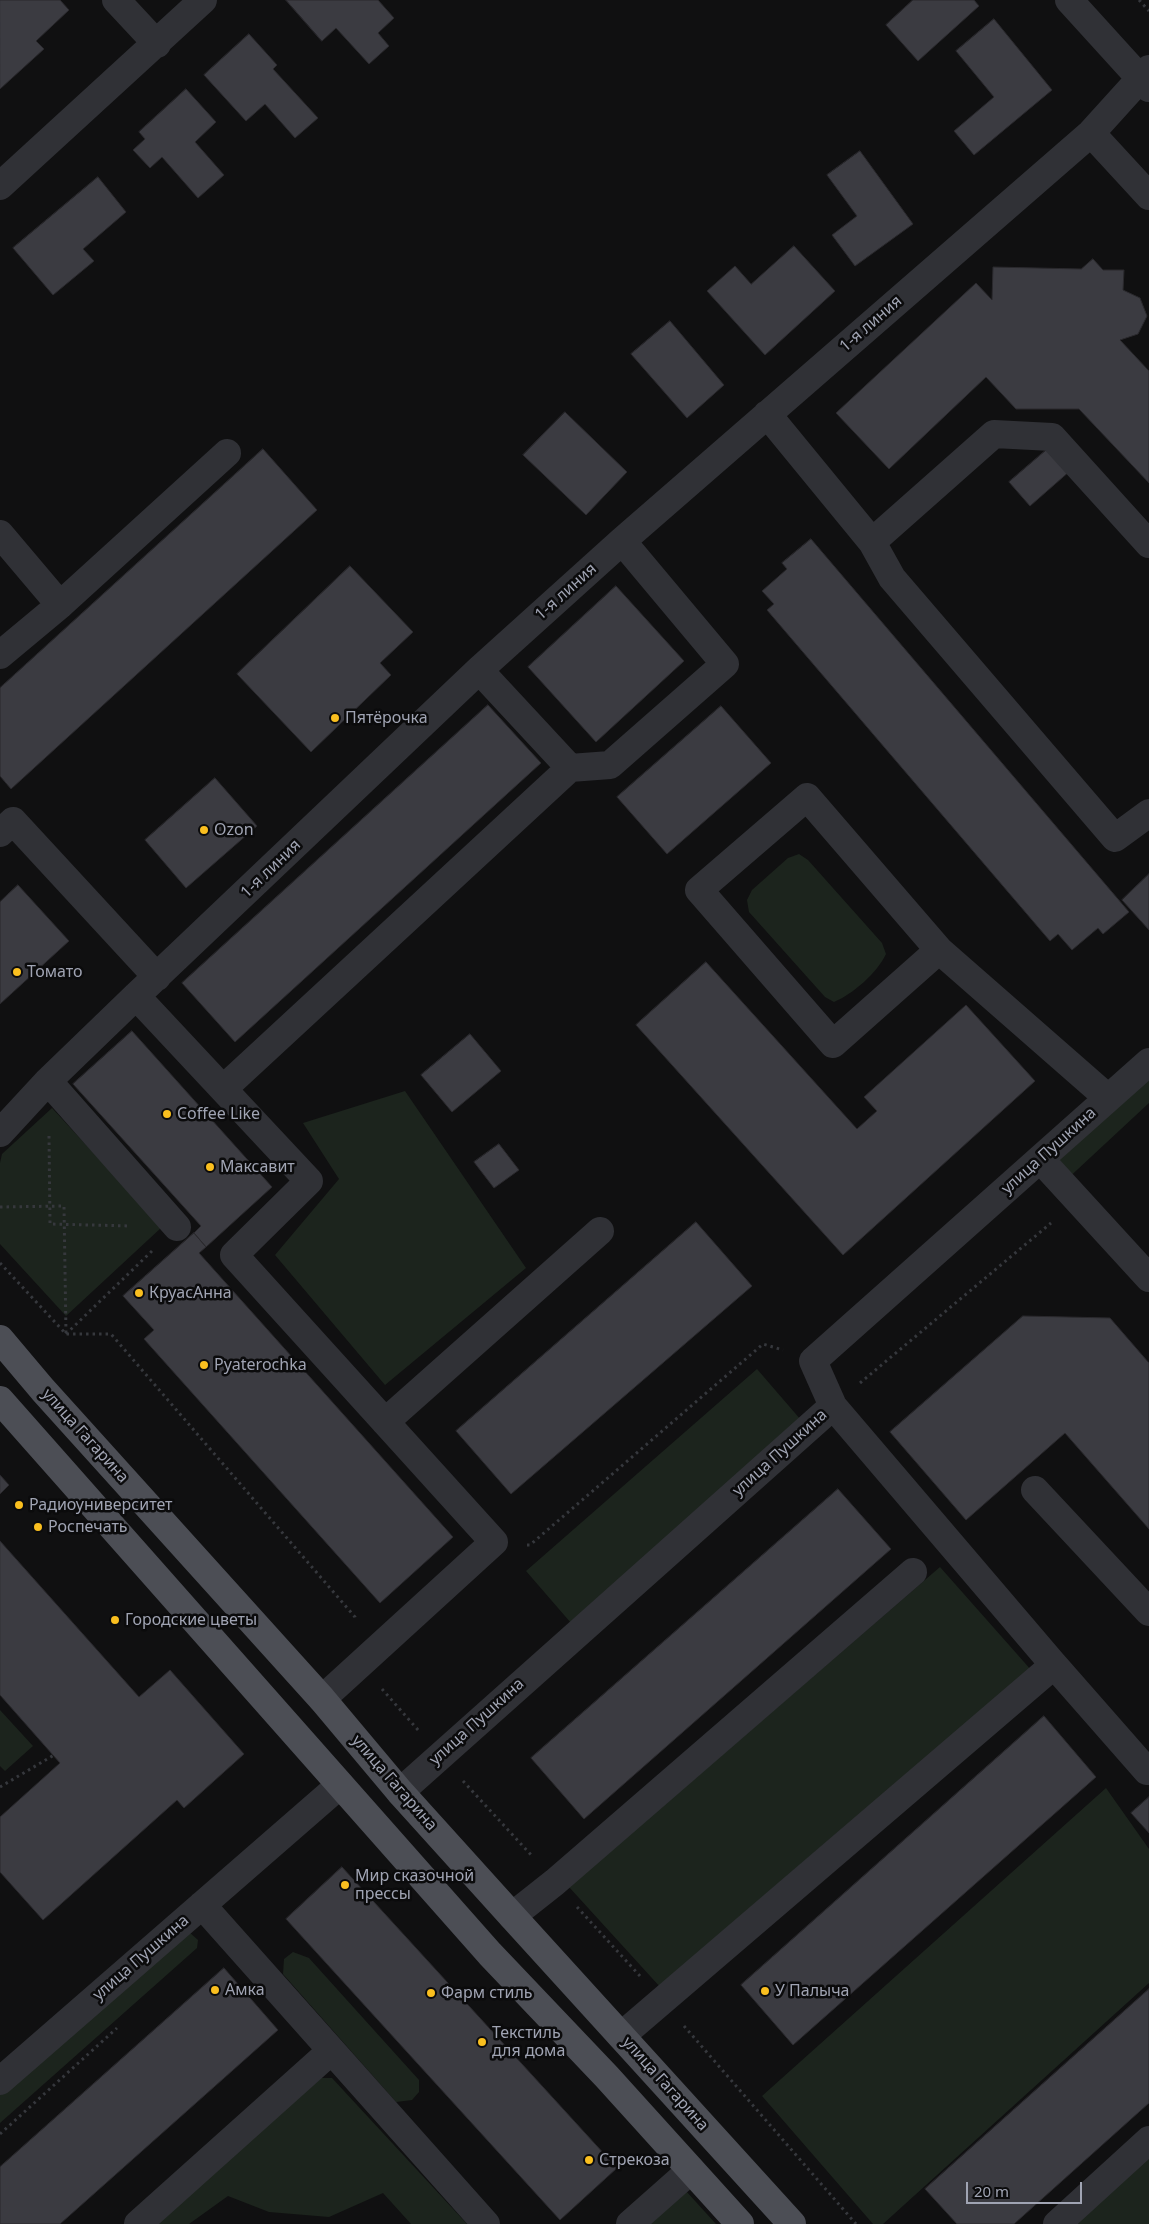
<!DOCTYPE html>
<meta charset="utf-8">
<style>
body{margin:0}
#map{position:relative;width:1149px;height:2224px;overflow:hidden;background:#101011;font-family:"Noto Sans",sans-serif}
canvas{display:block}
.scale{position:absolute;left:966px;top:2182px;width:116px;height:22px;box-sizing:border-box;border:2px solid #a0a4b3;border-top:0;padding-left:6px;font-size:15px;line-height:18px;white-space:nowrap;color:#a0a4b3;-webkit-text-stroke:4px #0b0b0c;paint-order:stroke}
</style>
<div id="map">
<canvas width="1149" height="2224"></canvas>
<div class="scale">20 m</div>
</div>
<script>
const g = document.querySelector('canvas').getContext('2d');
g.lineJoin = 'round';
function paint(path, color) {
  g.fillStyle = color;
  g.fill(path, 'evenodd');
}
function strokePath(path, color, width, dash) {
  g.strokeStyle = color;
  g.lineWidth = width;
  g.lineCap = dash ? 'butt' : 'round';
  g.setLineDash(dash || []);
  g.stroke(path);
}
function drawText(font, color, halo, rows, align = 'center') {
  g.font = font + ' "Noto Sans",sans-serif';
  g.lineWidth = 5;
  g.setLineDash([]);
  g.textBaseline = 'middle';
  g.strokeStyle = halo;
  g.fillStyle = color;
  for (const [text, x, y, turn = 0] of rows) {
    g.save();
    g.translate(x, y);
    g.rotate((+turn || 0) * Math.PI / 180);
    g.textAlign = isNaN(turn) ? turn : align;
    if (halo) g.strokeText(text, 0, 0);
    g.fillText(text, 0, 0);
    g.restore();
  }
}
const green = new Path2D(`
 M799,854l9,6 74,83 4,11c-9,19 -33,40 -52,48l-9,-5 -76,-85 -2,-12 5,-10 36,-32z
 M1149,1062v41l-86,80 -23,-24z
 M405,1091l121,177 -141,117 -110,-130 64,-76 -36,-56z
 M52,1108l110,119 -96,89 -66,-72v-81l2,-9z
 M757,1369l44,51 -230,203 -45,-52z
 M940,1567l92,104 -371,317 -92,-101z
 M0,1710l33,36 -28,25 -5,-5z
 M1106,1788l43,61v134l-266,241h-10l-111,-128z
 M189,1932l9,8 -1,8 -197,175v-31z
 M293,1952l16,6 110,122v12l-7,8 -16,2 -113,-128 1,-15z
 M321,2078h11l135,146h-56l-28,-31 -54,24 -60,-5 -41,-16 -39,28h-34z
 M1149,2145v79h-86z
 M686,2191l30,33h-66z`);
const building = new Path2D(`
 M0,0h60l9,10 -33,31 8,8 -44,40z
 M286,0h92l16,18 -16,15 11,13 -20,18 -33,-36 -14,13z
 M913,0h61l5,6 -61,55 -32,-36z
 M994,19l58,71 -78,65 -20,-24 40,-34 -38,-46z
 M249,34l28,31 -4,4 45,49 -23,20 -30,-34 -19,17 -42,-46z
 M186,89l30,33 -21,20 29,33 -26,23 -36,-41 -12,11 -17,-18 12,-11 -6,-7z
 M860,151l53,73 -58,42 -23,-31 25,-19 -30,-41z
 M98,177l28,35 -43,37 11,12 -41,34 -40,-47z
 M794,246l41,45 -70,64 -58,-64 28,-25 16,18z
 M1093,259l10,11h21l-1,20 17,8 7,18 -9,18 -18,6 29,31v112l-70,-74h-63l-30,-32 -97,92 -53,-56 140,-130 16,17 1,-33 88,2z
 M670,321l54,64 -37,33 -56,-64z
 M565,412l62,60 -41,43 -63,-60z
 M1051,446l20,24 -41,36 -21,-24z
 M263,449l54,61 -306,279 -11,-13v-88z
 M811,539l318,373 -26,22 -5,-6 -26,22 -14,-16 -8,7 -283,-331 7,-6 -12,-13 25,-22 -5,-6z
 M350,566l63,66 -33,31 11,12 -80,77 -74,-78z
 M616,586l68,75 -88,81 -68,-75z
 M488,705l53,58 -306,279 -53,-59z
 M721,706l50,57 -104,91 -50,-57z
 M215,778l42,48 -71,62 -41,-48z
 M1149,874v56l-27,-30z
 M18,885l51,56 -69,63v-102z
 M706,962l151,167 20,-18 -13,-14 102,-92 69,76 -192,174 -207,-230z
 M132,1031l140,156 -66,60 -12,-14 7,-7 -128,-142z
 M470,1034l31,37 -49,41 -31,-37z
 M499,1144l20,26 -25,18 -20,-26z
 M696,1222l56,64 -241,208 -55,-63z
 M194,1233l12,14 -7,6 254,284 -73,66 -236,-264 10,-9 -31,-34z
 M1023,1316l87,2 39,45v166l-84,-96 -99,87 -76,-88z
 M0,1475l9,10 -9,9z
 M838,1489l53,60 -307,270 -53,-61z
 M0,1541l139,156 31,-27 74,84 -60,54 -7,-8 -134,120 -43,-48v-55l60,-54 -60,-68z
 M1044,1716l52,61 -303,268 -52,-60z
 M1149,1797v36l-18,-20z
 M342,1867l275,301 -57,52 -274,-301z
 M224,1968l54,62 -218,194h-60v-57z
 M1149,1989v114l-135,121h-57l-32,-35z`);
const path = new Path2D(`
 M1139,0l10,11
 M49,1136l1,88 80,2
 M0,1207l64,-1 2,128
 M0,1263l66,71h45l244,283 1,4
 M66,1334l86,-83
 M860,1383l191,-160
 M527,1545h3l233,-201 20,6
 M382,1689l37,42
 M463,1781l70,76
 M0,1787l54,-32
 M577,1907l63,69
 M684,2026l172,198
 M0,2134l117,-106`);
const minor = new Path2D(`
 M116,0l41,44
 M1069,0l80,88
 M1091,133l58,63
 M0,186l203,-186
 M767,414l105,128 20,36 223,260 34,-25
 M0,534l60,71
 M872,542l122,-108 58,3 97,107
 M0,655l60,-50 167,-152
 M479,670l91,98
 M0,833l13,-12 144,156
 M939,950l-132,-153 -108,93 134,154 106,-94 169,148
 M136,996l173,185 -75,74 260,287 -172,157
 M48,1081l129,146
 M223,1089l347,-321 40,-3 115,-101 -103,-123
 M0,1133l48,-52 88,-85 343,-326 143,-129 469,-408 58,-64
 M1040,1159l109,119
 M385,1422l215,-191
 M1035,1490l114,122
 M1054,1665l93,106 2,-2
 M400,1792l433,-386
 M202,1905l284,319
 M512,1916l43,-34 358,-310
 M621,2036l433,-371 -221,-259 -20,-45 336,-299
 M0,2081l340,-296
 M138,2224l193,-173
 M630,2224l61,-54
 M1057,2224l92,-84`);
const major = new Path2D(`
 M0,1339l43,51 279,309 78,93 112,124 280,308
 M0,1400l490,554 117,123 133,147`);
const markers = [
 [335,718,5,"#fabf1f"],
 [204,830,5,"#fabf1f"],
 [17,972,5,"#fabf1f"],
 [167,1114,5,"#fabf1f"],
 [210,1167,5,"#fabf1f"],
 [139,1293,5,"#fabf1f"],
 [204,1365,5,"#fabf1f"],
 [19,1505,5,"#fabf1f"],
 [38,1527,5,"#fabf1f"],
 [115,1620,5,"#fabf1f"],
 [345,1885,5,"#fabf1f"],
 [215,1990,5,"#fabf1f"],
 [765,1991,5,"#fabf1f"],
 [431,1993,5,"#fabf1f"],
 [482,2042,5,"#fabf1f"],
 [589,2160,5,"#fabf1f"]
];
const streetNames = [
 ["1-я линия",871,324,-41],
 ["1-я линия",566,592,-42],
 ["1-я линия",271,869,-44],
 ["улица Пушкина",1049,1151,-42],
 ["улица Гагарина",85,1436,48],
 ["улица Пушкина",780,1453,-42],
 ["улица Пушкина",477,1722,-42],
 ["улица Гагарина",394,1783,49],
 ["улица Пушкина",141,1958,-41],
 ["улица Гагарина",665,2084,48]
];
const poiNames = [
 ["Пятёрочка",345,718],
 ["Ozon",214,830],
 ["Томато",27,972],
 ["Coffee Like",177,1114],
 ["Максавит",220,1167],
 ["КруасАнна",149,1293],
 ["Pyaterochka",214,1365],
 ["Радиоуниверситет",29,1505],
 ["Роспечать",48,1527],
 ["Городские цветы",125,1620],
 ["Мир сказочной",355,1876],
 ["прессы",355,1894],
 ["Амка",225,1990],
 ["У Палыча",775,1991],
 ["Фарм стиль",441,1993],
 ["Текстиль",492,2033],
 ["для дома",492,2051],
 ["Стрекоза",599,2160]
];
paint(green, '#1c241d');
paint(building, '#3b3b41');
strokePath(building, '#2a292d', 1);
strokePath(path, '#36383d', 3, [2.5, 4]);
strokePath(minor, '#303136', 28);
strokePath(major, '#4c4e55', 28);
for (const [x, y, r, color] of markers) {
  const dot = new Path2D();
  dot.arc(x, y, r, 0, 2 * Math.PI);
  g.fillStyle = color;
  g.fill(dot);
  strokePath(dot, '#0b0b0c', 2);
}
drawText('16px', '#a0a4b3', '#0b0b0c', streetNames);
drawText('16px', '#a0a4b3', '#0b0b0c', poiNames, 'left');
</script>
